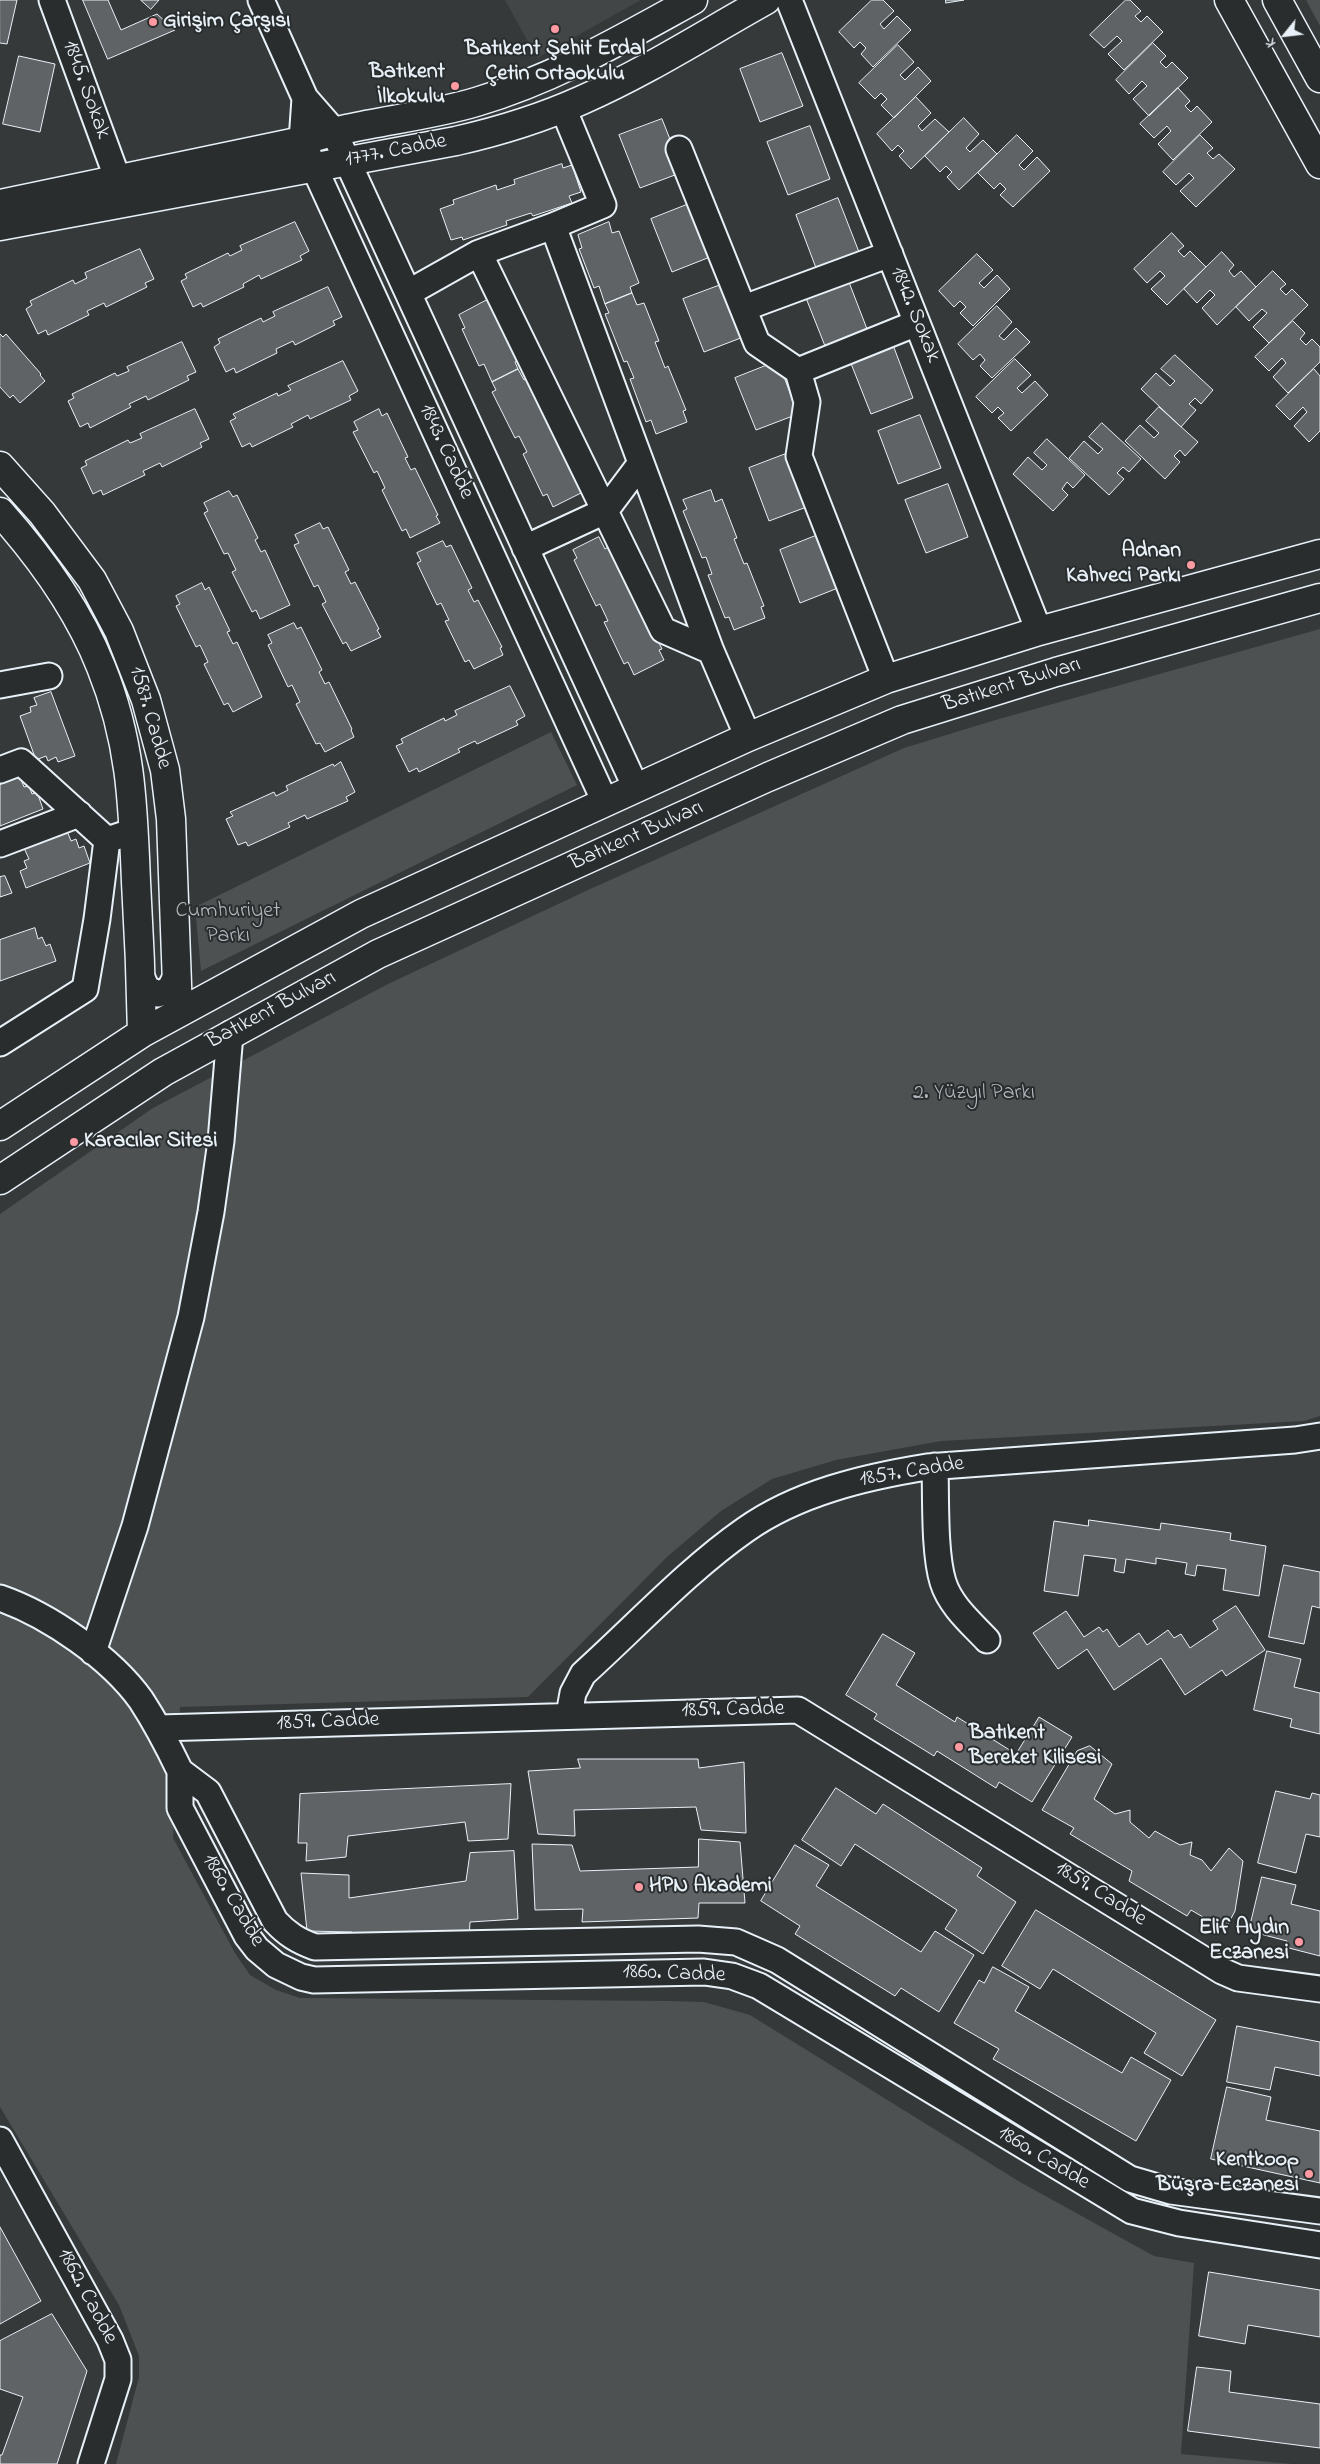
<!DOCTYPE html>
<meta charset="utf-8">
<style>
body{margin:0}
#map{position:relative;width:1320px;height:2464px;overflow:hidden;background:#35393a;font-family:"Indie Flower",sans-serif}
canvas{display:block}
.north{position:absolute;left:1260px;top:10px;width:50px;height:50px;-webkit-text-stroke:4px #2a2d2e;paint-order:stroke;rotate:241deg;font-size:14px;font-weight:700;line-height:20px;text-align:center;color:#e8f1f8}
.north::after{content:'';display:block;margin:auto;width:18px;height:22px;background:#e8f1f8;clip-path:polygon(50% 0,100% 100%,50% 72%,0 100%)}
</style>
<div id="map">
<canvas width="1320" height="2464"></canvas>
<div class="north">K</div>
</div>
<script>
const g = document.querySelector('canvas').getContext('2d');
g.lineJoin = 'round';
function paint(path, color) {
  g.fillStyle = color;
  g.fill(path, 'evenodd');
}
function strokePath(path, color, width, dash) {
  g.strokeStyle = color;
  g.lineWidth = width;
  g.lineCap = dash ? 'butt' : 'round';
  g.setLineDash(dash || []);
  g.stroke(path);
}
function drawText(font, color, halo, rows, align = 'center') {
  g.font = font + ' "Indie Flower",sans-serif';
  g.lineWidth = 4;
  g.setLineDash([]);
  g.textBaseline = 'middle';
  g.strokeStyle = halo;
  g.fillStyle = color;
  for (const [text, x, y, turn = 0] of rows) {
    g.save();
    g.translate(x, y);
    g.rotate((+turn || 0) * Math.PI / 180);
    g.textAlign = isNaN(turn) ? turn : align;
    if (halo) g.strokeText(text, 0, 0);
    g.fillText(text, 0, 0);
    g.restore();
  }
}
const built = new Path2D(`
 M505,0h136l-104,58z`);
const green = new Path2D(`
 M1306,0h14v26z
 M1320,629v787l-16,5 -363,20 -105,19 -64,19 -51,32 -53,45 -140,141 -348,10 -7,131 62,115 15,22 26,15 24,8 369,3 35,1 46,13 270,167 134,74 40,7 -13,191 111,10h-1176l23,-87v-21l-20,-51 -119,-198v-893l153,-106 235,-124 200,-94 316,-142 88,-27z
 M551,732l26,53 -376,186 -6,-64z`);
const building = new Path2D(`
 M0,0h17l-10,44 -7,-1z
 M83,0h25l13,30 36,-16 18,16 -67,29z
 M141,0h18l-8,9z
 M872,0h11l11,11 -14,13 4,5 13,-13 14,14 -38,37 -12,-13 5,-6 -6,-6 -6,6 -15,-16z
 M946,0h18l-18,3z
 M1126,0h4l11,11 -6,5 6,6 6,-6 16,16 -39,38 -16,-16 14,-13 -5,-5 -13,12 -14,-13z
 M1153,43l13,13 -6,6 6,6 6,-6 16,16 -39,38 -16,-17 14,-13 -5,-5 -13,13 -13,-14z
 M898,45l16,17 -14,13 5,5 13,-13 13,14 -37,37 -13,-13 6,-6 -6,-6 -6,6 -16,-16z
 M782,53l21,53 -43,16 -20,-53z
 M19,56l36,8 -15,68 -37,-8z
 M1178,88l12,13 -5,5 6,6 6,-6 15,16 -39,38 -15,-16 13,-13 -4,-5 -13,12 -14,-14z
 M916,97l15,16 -13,13 4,5 13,-12 14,13 -38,37 -12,-13 5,-5 -6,-6 -6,6 -15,-17z
 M964,118l15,16 -13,14 4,4 13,-12 14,14 -38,36 -12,-13 5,-5 -6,-6 -6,6 -15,-16z
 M662,119l21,53 -43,16 -21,-53z
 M810,126l20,53 -42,16 -21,-53z
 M1017,135l16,16 -14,14 5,5 13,-13 13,14 -37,36 -13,-12 6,-6 -6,-6 -6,6 -16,-16z
 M1200,135l13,13 -6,5 6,6 6,-5 16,15 -39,38 -16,-16 14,-13 -5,-5 -13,12 -13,-13z
 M562,164l1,4 9,-3 9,27 -12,4 3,7 -39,13 -2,-3 -25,8 1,4 -44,15 -1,-3 -11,3 -11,-31 14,-5 -1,-4 43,-15 1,5 18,-6 -1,-4z
 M838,198l21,54 -43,16 -20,-53z
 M694,202l21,53 -43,17 -21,-53z
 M295,222l14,29 -9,5 2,4 -41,19 -2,-4 -16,9 1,3 -41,20 -2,-4 -8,4 -12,-26 6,-3 -2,-4 43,-21 2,3 12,-6 -2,-4z
 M609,222l3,11 7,-2 20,52 -9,4 2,6 -27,11 -6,-18 -5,2 -15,-39 3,-1 -4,-13z
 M1172,233l12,13 -6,5 6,6 6,-6 16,16 -39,38 -16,-16 14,-13 -5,-5 -13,12 -13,-14z
 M140,249l14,30 -9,4 2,4 -41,20 -2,-4 -17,8 2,4 -41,20 -2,-5 -8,4 -12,-25 6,-4 -2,-4 43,-21 2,4 12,-6 -2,-5z
 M1222,252l12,13 -5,6 5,6 7,-6 15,16 -39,38 -15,-17 13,-13 -5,-5 -13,13 -13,-14z
 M977,254l16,16 -14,13 5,5 13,-13 13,14 -37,37 -13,-13 6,-6 -6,-6 -6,6 -15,-16z
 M1273,271l13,13 -6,5 6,6 6,-6 16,16 -39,38 -16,-16 14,-14 -5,-4 -13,12 -13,-14z
 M847,277l20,52 -42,17 -21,-53z
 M726,283l20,53 -42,16 -21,-53z
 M328,287l14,30 -9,4 2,4 -40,20 -2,-4 -17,8 1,4 -41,20 -2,-5 -8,4 -12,-25 6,-4 -2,-4 43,-21 2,4 12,-6 -2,-4z
 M632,293l5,12 7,-2 15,38 -4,1 10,26 3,-2 18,44 -3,1 4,11 -31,12 -5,-14 -5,2 -16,-43 4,-1 -7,-17 -3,1 -19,-48 4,-1 -4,-9z
 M489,299l35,58 -9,5 3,7 -26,13 -8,-18 -5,2 -17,-37 3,-1 -6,-13z
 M997,306l15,16 -13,14 5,4 12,-12 14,14 -38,36 -12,-12 5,-6 -5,-6 -7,6 -15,-16z
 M1293,321l12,12 -5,6 6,6 6,-6 8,8v15l-32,31 -15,-16 13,-14 -4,-5 -13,13 -14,-14z
 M0,334l3,3 3,-3 35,40 -1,1 5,6 -25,22 -7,-8 -3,3 -10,-11z
 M182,342l14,30 -9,4 2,4 -41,20 -2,-4 -17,8 2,3 -41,21 -2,-5 -8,4 -12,-26 6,-3 -2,-4 43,-21 2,3 12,-5 -2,-4z
 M893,345l20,53 -42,16 -21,-53z
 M1175,355l38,35 -12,14 -6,-6 -6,6 7,6 -15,17 -40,-38 15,-16 14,13 5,-5 -14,-12z
 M1015,359l16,16 -14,13 5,5 13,-12 13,14 -37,36 -13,-13 6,-5 -6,-6 -6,6 -16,-16z
 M343,361l15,30 -9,5 2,4 -41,19 -2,-4 -17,9 2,3 -41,20 -2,-4 -8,4 -12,-26 6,-3 -3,-4 44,-21 1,3 13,-6 -3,-4z
 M778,361l20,53 -42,16 -21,-52z
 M518,369l6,11 6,-3 53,115 -30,15 -6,-13 -4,2 -20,-42 4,-2 -8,-16 -4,2 -23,-46 4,-2 -4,-8z
 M1314,369l6,7v55l-11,11 -15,-16 13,-14 -4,-5 -13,13 -14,-14z
 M1159,407l39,35 -13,14 -5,-6 -6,6 6,6 -15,17 -40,-38 15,-16 14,13 5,-5 -13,-12z
 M195,409l14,30 -9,4 2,4 -40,20 -2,-4 -17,8 2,4 -42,20 -2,-5 -8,4 -12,-26 6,-3 -2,-4 43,-21 2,3 12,-5 -2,-4z
 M379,409l3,7 5,-3 21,44 -3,1 6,12 4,-2 23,47 -2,1 4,7 -30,15 -4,-9 -4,2 -20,-41 3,-2 -8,-17 -3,2 -21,-41 5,-2 -4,-8z
 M920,415l21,53 -43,16 -20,-53z
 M1102,423l39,36 -12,13 -6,-5 -6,6 7,6 -15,16 -40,-37 15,-17 14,13 5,-5 -14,-12z
 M1047,439l38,36 -12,13 -6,-6 -5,7 6,6 -15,16 -40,-37 15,-17 14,13 5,-5 -13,-12z
 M791,452l21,53 -43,16 -20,-53z
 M948,484l20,53 -42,16 -21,-53z
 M711,490l4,12 7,-3 15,39 -3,1 10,25 3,-1 17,43 -3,1 4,11 -31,12 -5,-13 -4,1 -17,-43 4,-1 -6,-17 -4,1 -19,-47 4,-2 -4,-9z
 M229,491l4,6 4,-2 21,43 -3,2 6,12 4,-2 25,55 -30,14 -4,-9 -4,2 -20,-40 4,-2 -8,-17 -4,1 -20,-41 4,-2 -4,-8z
 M320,523l3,6 5,-2 21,43 -4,2 6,12 4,-2 24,47 -2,1 4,7 -30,14 -5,-9 -3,2 -21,-40 4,-2 -8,-17 -4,2 -20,-42 5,-2 -4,-8z
 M823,533l20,53 -43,17 -20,-53z
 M599,537l6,12 6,-4 18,37 -3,2 12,24 3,-1 21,42 -3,1 5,10 -30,15 -6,-13 -4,2 -20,-42 4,-1 -8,-17 -4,2 -22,-46 3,-2 -4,-8z
 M443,541l3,6 5,-2 21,43 -4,2 6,12 4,-2 24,47 -2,1 3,7 -29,14 -5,-9 -4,2 -20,-41 4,-1 -8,-17 -4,2 -20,-42 4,-2 -4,-8z
 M202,583l3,7 4,-3 21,44 -3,1 6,12 4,-2 25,55 -29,15 -5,-9 -4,2 -20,-41 4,-2 -8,-17 -4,2 -20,-41 4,-2 -4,-8z
 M294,623l3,6 4,-2 21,43 -3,2 6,12 4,-2 23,47 -1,1 3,7 -29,15 -5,-9 -4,1 -20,-40 4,-2 -8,-17 -4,2 -20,-42 4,-2 -4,-8z
 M510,686l15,30 -9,5 2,4 -41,19 -2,-3 -17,8 2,3 -41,20 -2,-4 -8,4 -13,-26 7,-3 -2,-4 43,-21 1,3 12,-6 -2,-4z
 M51,692l24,64 -17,6 -2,-5 -8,4 -2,-5 -10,4 -16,-44 11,-4 -1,-5 7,-2 -3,-7z
 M341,762l14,30 -9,5 2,4 -41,18 -2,-4 -17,8 2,4 -42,19 -2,-4 -8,3 -12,-26 7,-3 -3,-4 44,-20 2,4 12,-6 -2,-4 47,-22 1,2z
 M20,777l4,10 5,-1 3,8 5,-2 6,17 -43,17v-41z
 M67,831l4,10 5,-2 3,9 5,-2 6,17 -64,25 -6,-17 7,-3 -3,-7 5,-2 -5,-11z
 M5,876l7,17 -12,4v-20z
 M35,928l3,11 4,-2 4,9 4,-2 6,17 -56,20v-41z
 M1089,1520l71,10 1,-7 70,10 -1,7 36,6 -7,50 -36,-6 3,-21 -29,-4 -2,11 -10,-2 2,-11 -31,-5v6l-30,-5 -2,14 -10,-2 2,-12 -32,-4 -6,41 -34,-5 10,-70 34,5z
 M1284,1565l36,7v36l-8,-2 -8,38 -35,-7z
 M1236,1606l29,44 -39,26 -4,-6 -37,25 -24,-37 -47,32 -27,-41 -29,20 -25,-36 33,-22 18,26 15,-10 4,5 4,-3 12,18 20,-14 8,12 21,-15 6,8 7,-4 9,14 28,-19 -5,-8z
 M883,1634l32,19 -19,32 59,37 2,-5 59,37 23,-37 33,20 -40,65 -33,-20 -3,6 -59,-37 -3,5 -60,-37 3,-5 -31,-19z
 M1267,1651l34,8 -7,28 26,6v41l-30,-7 2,-8 -38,-9z
 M1090,1746l22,18 -18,35 21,15 15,-4v12l19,16 6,-7 25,14 12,-3 -2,13 12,5 9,11 18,-23 14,13 -8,50 -10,19 -34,-20 -4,6 -58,-35 3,-10 -62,-37 4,-6 -32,-18 35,-59z
 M578,1759h120l1,9 45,-6 2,71 -45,-3 -5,-23 -122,3 1,26 -37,-2 -10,-63 52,-3z
 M511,1784l-3,55 -40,2 -3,-19 -117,14 -2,21 -40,4 1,-18h-9l2,-49z
 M836,1788l40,26 7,-10 99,64 -5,8 39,26 -33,52 -38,-25 12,-19 -102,-66 -14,22 -39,-26z
 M1276,1791l34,8 2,-6 8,2v42l-14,-3 -10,39 -38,-10z
 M699,1839l41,3 5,61h-46l-1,15 -116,4 1,-13 -48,1 -3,-66 40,1 8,26 118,-4z
 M795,1845l34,20 -13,21 105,66 14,-21 39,24 -35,57 -38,-24 -6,8 -100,-62 5,-8 -39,-25z
 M514,1851l4,68 -48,3 -1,16 -113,1 -4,-7 -45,-1 -6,-58 48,2v23l117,-17 4,-28z
 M1262,1877l34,8 -5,19 29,7v45l-35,-9 2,-6 -38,-10z
 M1036,1910l180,110 -34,56 -38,-23 12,-20 -103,-64 -13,20 -38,-23z
 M993,1967l36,20 -14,24 107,62 9,-16 40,23 -35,61 -143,-82 6,-10 -45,-26 25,-43 5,3z
 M1237,2026l83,16v34l-45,-9 -5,23 -43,-8z
 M1227,2087l44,10 -5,23 54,11v52l-109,-24z
 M0,2227l41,74 -41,23z
 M1209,2272l111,18v47l-72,-12 -3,19 -46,-8z
 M52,2314l35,57 -30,93h-57v-9h2l21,-58 -23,-8v-48z
 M1197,2367l34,4 -2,21 91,12v44l-132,-17z`);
const minor = new Path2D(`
 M52,0l66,180
 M261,0l44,98
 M789,0l250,631
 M679,149l78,194 41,28 9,31 -8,54 87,223
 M553,226l50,-21 -40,-97
 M479,253l184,377 48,21
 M408,293l71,-40 74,-27 158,425 37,86
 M744,308l146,-54
 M798,371l119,-48
 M525,548l80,-37 36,-48
 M0,685l49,-9
 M0,770l21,-8 86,78
 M605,802l-303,-661 3,-43 28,32 303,658
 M0,844l79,-30
 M141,976l6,13 11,5 11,-4 8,-15
 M0,1043l85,-54 12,-70 10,-79 27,-9
 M935,1466c1,32 -1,87 8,116 7,23 28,41 44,58
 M0,1598c49,17 111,60 141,102 15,23 27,46 39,71
 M93,1652l42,-126 56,-209 20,-105 10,-71 9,-107
 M569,1715l4,-22 10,-19c52,-47 106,-105 162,-144 52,-37 120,-53 182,-63l368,-27 25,-4
 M159,1728l639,-18 424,261 16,7 82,11
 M0,2140l110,200 8,20v19l-27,85
 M1320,2211l-149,-20 -41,-12 -353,-219 -41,-18 -38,-3 -383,8c-17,-6 -28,-13 -40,-26l-67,-129 -28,-21v37l67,128 10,13 19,16 25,12 13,3 390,-8 28,4 27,10 373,225 47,12 141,22`);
const major = new Path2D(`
 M1229,0l91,164
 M1277,0l43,78
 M0,204l302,-63c56,-19 117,-22 174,-39 78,-23 146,-63 217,-102
 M0,226l456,-85c44,-10 86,-23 126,-41 64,-28 123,-66 184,-100
 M0,466l42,47 50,67 27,51 27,69 19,70 6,49 7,193
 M0,512c41,46 78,97 101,155 30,74 32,136 35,215 3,50 5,100 6,151
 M0,1126l142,-93 219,-119 387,-177 138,-58 153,-48 281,-77
 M0,1180l163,-108 215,-118 390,-177 134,-57 154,-48 264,-74`);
const markers = [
 [153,22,5,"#ff9aa2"],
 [555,29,5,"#ff9aa2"],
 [455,86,5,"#ff9aa2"],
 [1191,565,5,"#ff9aa2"],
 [74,1142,5,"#ff9aa2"],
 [959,1747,5,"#ff9aa2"],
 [639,1887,5,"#ff9aa2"],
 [1299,1942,5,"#ff9aa2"],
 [1309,2174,5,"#ff9aa2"]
];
const poiNames = [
 ["Girişim Çarşısı",163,22],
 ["Batıkent Şehit Erdal",555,50,"center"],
 ["Çetin Ortaokulu",555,75,"center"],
 ["Batıkent",445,73,"right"],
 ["İlkokulu",445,98,"right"],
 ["Adnan",1181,552,"right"],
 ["Kahveci Parkı",1181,577,"right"],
 ["Karacılar Sitesi",84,1142],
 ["Batıkent",969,1734],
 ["Bereket Kilisesi",969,1759],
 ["HPN Akademi",649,1887],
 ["Elif Aydın",1289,1929,"right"],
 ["Eczanesi",1289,1954,"right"],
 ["Kentkoop",1299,2161,"right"],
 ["Büşra Eczanesi",1299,2186,"right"]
];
const streetNames = [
 ["1845. Sokak",85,90,70],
 ["1777. Cadde",396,152,-11],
 ["1842. Sokak",914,315,68],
 ["1843. Cadde",445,452,65],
 ["Batıkent Bulvarı",1012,686,-17],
 ["1587. Cadde",149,718,74],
 ["Batıkent Bulvarı",637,837,-24],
 ["Batıkent Bulvarı",272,1011,-28],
 ["1857. Cadde",912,1473,-9],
 ["1859. Cadde",733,1711,-1],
 ["1859. Cadde",328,1723,-2],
 ["1859. Cadde",1100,1895,32],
 ["1860. Cadde",232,1901,60],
 ["1860. Cadde",674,1975,2],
 ["1860. Cadde",1043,2159,31],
 ["1862. Cadde",86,2297,62]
];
const parkNames = [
 ["Cumhuriyet",228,912],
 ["Parkı",228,937],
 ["2. Yüzyıl Parkı",974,1094]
];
paint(built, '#424647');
paint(green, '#4d5152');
paint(building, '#5f6365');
strokePath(building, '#e8f1f8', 1);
strokePath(minor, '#e8f1f8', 29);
strokePath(major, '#e8f1f8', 31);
strokePath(minor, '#2a2d2e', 25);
strokePath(major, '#2a2d2e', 28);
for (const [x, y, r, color] of markers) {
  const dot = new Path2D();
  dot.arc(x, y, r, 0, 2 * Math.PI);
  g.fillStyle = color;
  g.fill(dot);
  strokePath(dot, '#2a2d2e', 2);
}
drawText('bold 22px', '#e8f1f8', '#2a2d2e', poiNames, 'left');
drawText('22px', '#e8f1f8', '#2a2d2e', streetNames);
drawText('22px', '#b2b9be', '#2a2d2e', parkNames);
</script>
